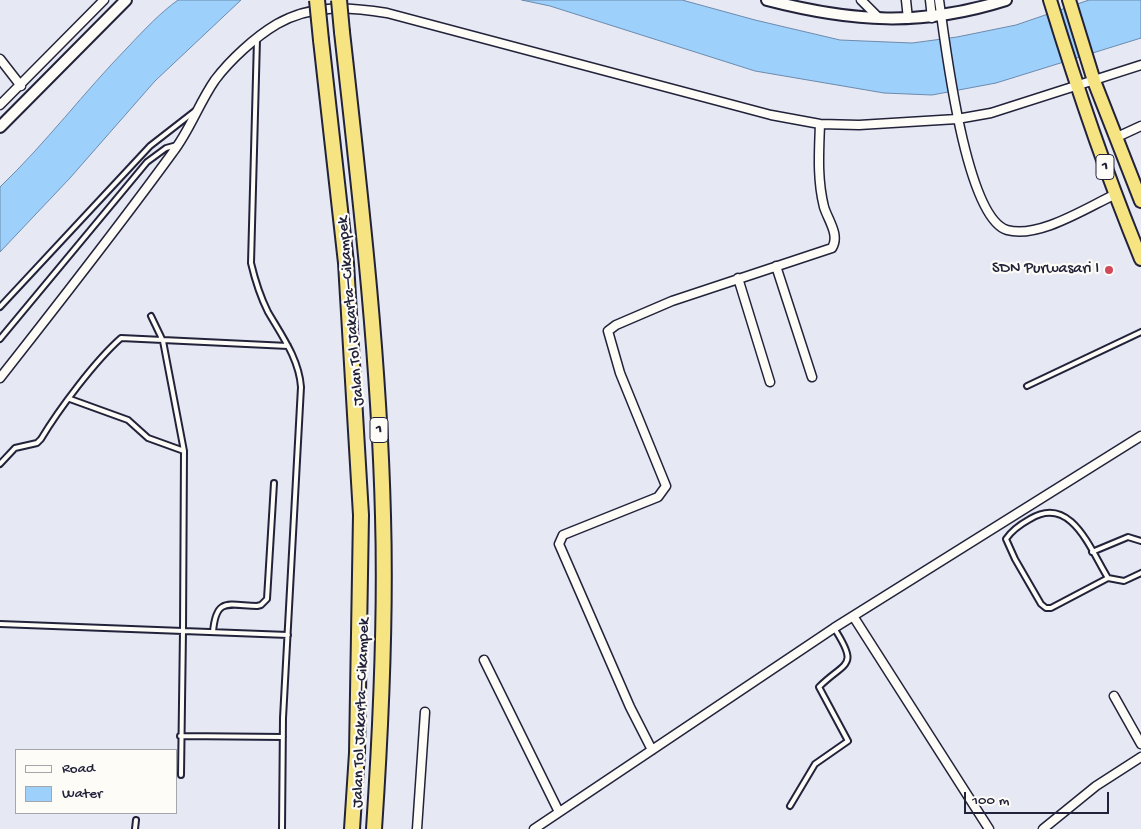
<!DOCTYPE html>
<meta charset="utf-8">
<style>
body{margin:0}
#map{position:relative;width:1141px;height:829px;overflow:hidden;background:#e6e8f3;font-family:"Gochi Hand",sans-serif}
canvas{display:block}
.legend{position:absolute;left:15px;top:749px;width:162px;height:65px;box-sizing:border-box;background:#fdfcf7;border:1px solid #a5a5ac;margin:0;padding:6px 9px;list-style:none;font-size:15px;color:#22223b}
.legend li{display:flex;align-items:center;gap:10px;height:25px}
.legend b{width:25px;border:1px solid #a5a5ac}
.scale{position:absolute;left:964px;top:792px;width:145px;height:22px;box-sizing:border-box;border:2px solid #22223b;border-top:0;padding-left:6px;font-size:15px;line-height:18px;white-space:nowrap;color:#22223b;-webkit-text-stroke:4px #fdfcf7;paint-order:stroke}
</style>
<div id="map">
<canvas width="1141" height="829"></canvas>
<ul class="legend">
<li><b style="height:6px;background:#fdfcf7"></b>Road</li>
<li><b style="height:14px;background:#9dd0fa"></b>Water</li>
</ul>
<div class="scale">100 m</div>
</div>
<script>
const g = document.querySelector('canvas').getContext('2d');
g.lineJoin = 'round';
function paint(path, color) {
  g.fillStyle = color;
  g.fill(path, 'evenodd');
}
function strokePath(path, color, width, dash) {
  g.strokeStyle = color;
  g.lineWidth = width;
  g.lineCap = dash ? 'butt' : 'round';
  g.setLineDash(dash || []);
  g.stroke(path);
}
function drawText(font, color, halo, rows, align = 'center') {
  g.font = font + ' "Gochi Hand",sans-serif';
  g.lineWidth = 4.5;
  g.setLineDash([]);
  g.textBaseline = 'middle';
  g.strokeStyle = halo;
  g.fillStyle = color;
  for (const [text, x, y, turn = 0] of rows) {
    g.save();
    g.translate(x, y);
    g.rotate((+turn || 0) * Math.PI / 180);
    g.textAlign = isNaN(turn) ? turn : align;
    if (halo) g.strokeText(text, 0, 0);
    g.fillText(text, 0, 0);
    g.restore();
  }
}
const water = new Path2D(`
 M178,0h63l-86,81 -85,97 -70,74v-65c46,-44 84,-95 128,-140 16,-17 32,-34 50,-47z
 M522,0h160l73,20 85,20 72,3 45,-6 59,-12 73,-25h52v38l-145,45 -64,12 -48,-2 -129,-22 -205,-65z`);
const service = new Path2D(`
 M257,39l-6,224c4,17 9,33 17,49 14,24 31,47 33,75l-18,331 -1,111
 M0,307l150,-161 45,-35
 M0,339l147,-177 19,-14 11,-3
 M1027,386l114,-54
 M70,399l58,21 20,18 36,13
 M0,464l15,-16 22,-5 4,-4c18,-30 54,-78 80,-101l167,8
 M1092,552l36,-15 13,4
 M1108,578l-57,30h-5l-5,-4 -26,-45 -9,-20c6,-9 15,-15 24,-20 41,-25 60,30 78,59l16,3 17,-8
 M0,624l183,7 1,-180 -21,-110 -12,-25
 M213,632c3,-35 15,-27 44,-26l4,-1 6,-6 7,-116
 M180,736l103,1
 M181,775l2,-144 105,4
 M790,806l25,-42 33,-23 -29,-54c26,-26 41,-19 15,-59
 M135,829l1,-9`);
const minor = new Path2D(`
 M861,0l18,18
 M906,0l2,19
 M930,0l2,18
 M939,0c6,41 26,217 68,230 31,9 79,-22 107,-35
 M0,59l21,27
 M0,105l104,-105
 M1115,138l26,-12
 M776,266l36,111
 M738,278l32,104
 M0,378c59,-75 117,-149 173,-226 17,-22 26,-49 42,-72 15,-20 40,-43 62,-56 35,-20 72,-17 110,-11l384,102 49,9 39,1 98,-6 34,-6 150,-48
 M853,616l136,213
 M484,660l75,152
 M1114,696l27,48
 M652,750l-22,-43 -71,-163 4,-9 95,-38 8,-11 -46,-113 -12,-42 8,-6 56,-24 160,-53c8,-13 -4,-28 -8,-41 -7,-28 -5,-55 -4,-83
 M417,829l8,-117
 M534,829l300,-201 307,-192
 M1043,829l53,-43 45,-29`);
const tertiary = new Path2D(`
 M767,0c85,22 154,27 239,0
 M0,127l126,-127`);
const trunk = new Path2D(`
 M1050,0c27,88 56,174 91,259
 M1069,0l25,81 47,120`);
const motorway = new Path2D(`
 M342,32c18,161 37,322 41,484 3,105 -2,209 -9,313
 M321,40l25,223 15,252 -4,238 -5,76`);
const motorwayBridge = new Path2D(`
 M317,0l4,40
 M339,0l3,32`);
const markers = [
 [1109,270,5,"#d1495b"]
];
const shields = [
 [1105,167,18],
 [379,430,18]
];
const shieldNames = [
 ["1",1105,167],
 ["1",379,430]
];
const poiNames = [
 ["SDN Purwasari I",1099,270]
];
const streetNames = [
 ["Jalan Tol Jakarta–Cikampek",352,311,-95],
 ["Jalan Tol Jakarta–Cikampek",362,713,-88]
];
paint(water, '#9dd0fa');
strokePath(water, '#6c8aae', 1);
strokePath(service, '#22223b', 8);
strokePath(minor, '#22223b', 11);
strokePath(tertiary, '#22223b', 14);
strokePath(trunk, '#22223b', 16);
strokePath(motorway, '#22223b', 18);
strokePath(service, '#fdfcf7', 4);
strokePath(minor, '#fdfcf7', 8);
strokePath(tertiary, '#fdfcf7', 10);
strokePath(trunk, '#f6e381', 12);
strokePath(motorway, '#f6e381', 14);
strokePath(motorwayBridge, '#22223b', 18, []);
strokePath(motorwayBridge, '#f6e381', 14);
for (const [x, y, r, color] of markers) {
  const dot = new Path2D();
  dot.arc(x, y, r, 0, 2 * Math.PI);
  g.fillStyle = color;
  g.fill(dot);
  strokePath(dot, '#fdfcf7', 2);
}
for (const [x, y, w] of shields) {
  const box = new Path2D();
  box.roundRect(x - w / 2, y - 12.5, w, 25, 4);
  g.fillStyle = '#fdfcf7';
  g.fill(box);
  strokePath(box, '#22223b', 1);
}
drawText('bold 15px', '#22223b', null, shieldNames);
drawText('16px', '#22223b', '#fdfcf7', poiNames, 'right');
drawText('16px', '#22223b', '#fdfcf7', streetNames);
</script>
